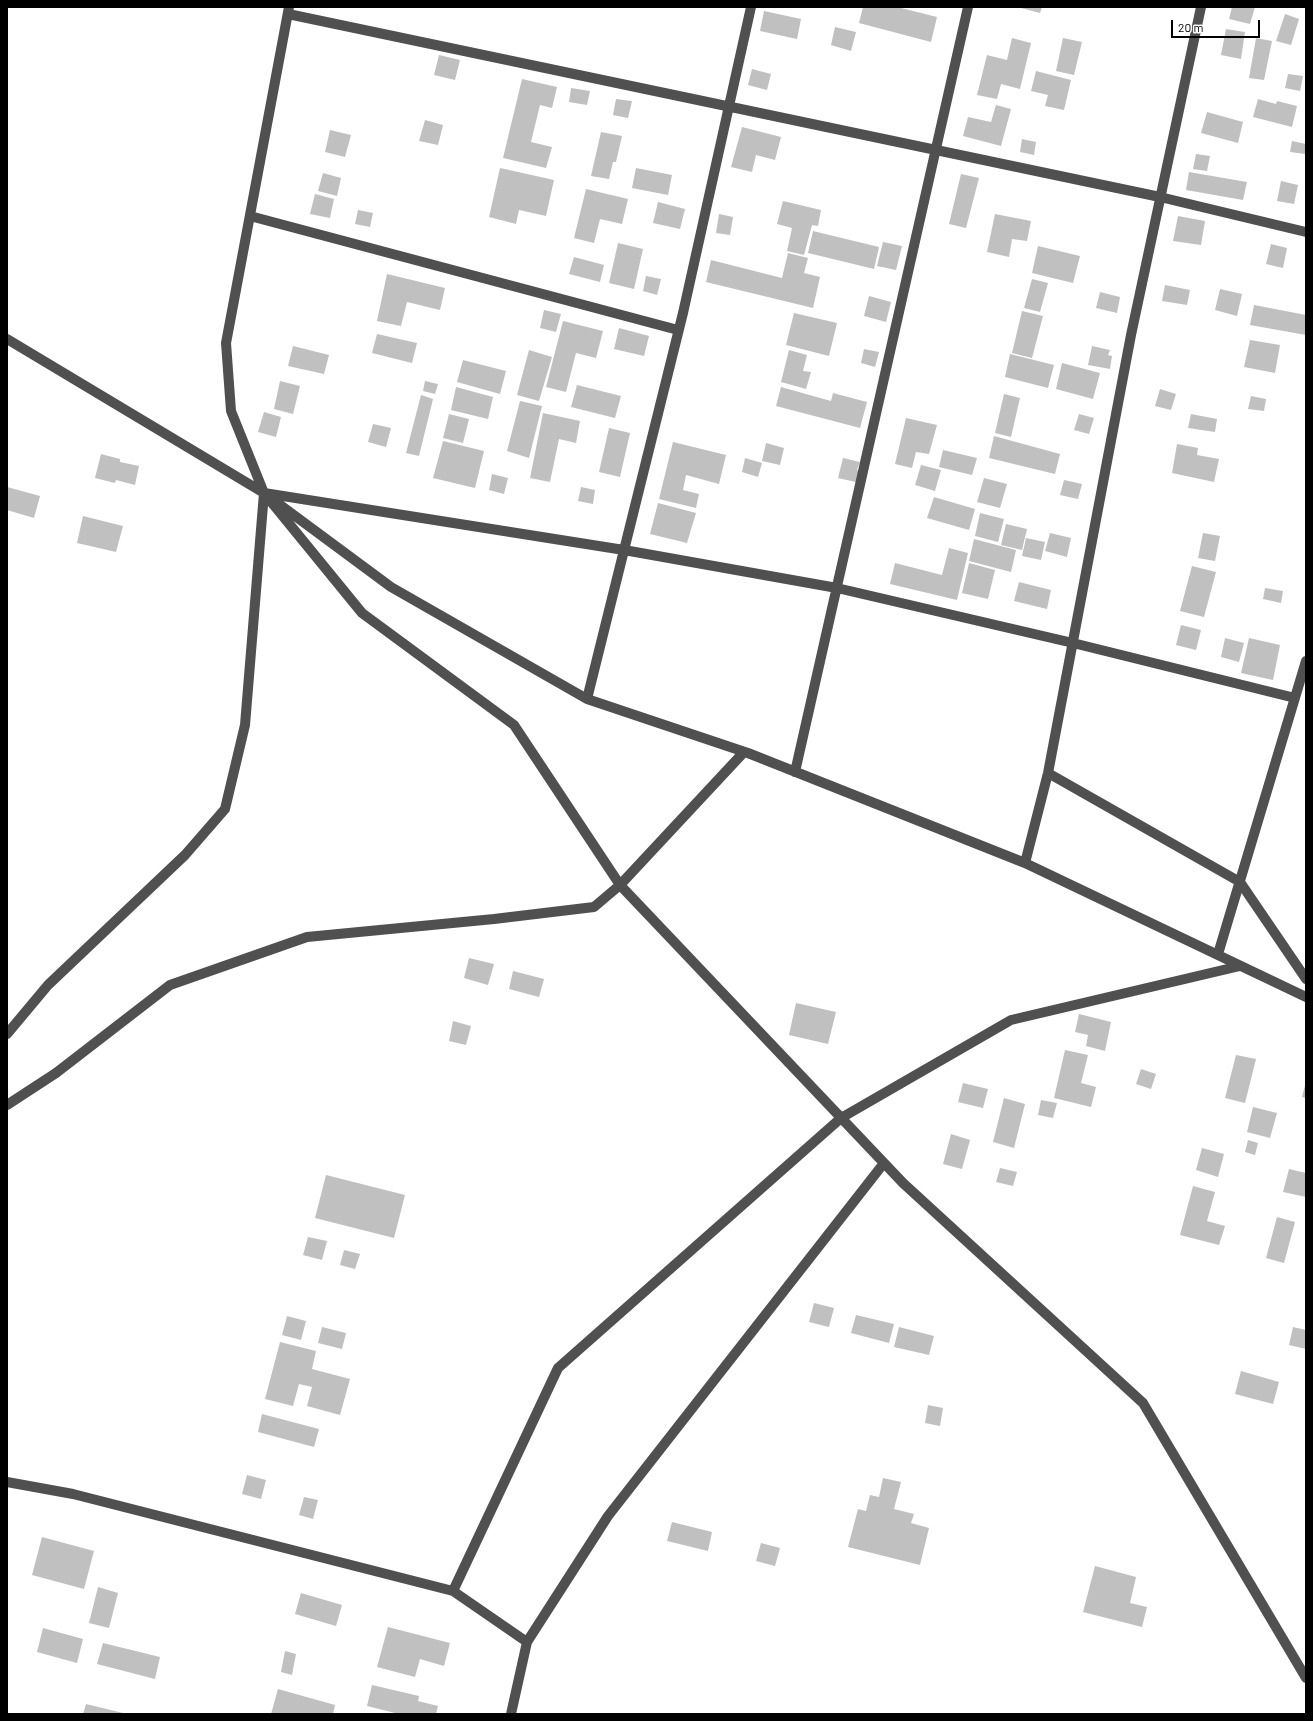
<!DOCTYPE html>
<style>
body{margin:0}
#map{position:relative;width:1313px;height:1721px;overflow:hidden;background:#fff;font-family:Barlow,sans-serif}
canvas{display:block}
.frame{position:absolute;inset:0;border:8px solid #000;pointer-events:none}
.scale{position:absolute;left:1171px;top:20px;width:89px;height:18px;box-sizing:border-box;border:2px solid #000;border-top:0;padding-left:5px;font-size:12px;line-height:14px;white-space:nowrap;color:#000;-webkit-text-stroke:3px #fff;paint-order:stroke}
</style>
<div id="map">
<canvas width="1313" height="1721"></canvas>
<div class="frame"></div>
<div class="scale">20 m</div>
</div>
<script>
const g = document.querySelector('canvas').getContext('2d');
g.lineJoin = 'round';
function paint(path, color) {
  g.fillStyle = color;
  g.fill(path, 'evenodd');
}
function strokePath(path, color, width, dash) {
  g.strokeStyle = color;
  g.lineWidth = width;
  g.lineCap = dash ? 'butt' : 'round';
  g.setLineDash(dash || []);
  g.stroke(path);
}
const building = new Path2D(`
 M863,7h34l40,10 -6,25 -72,-19z
 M1021,7h21l-2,6 -19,-5z
 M1232,7h23l-5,17 -21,-5z
 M764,11l37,8 -4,20 -37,-8z
 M1285,14l14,5 -8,26 -15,-4z
 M835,27l21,5 -5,19 -20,-6z
 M1226,29l19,3 -4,27 -20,-4z
 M1012,38l19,5 -11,46 -19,-5 -4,15 -20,-4 10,-40 20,5z
 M1063,38l19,4 -8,33 -18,-4z
 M1256,38l16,3 -8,39 -15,-2z
 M439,55l21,5 -5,20 -21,-5z
 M752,69l19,5 -4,16 -19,-5z
 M1036,71l35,9 -7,30 -19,-4 3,-11 -17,-4z
 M1288,74l15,2 -3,15 -15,-3z
 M522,79l35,8 -5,21 -12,-3 -9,37 21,5 -6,21 -43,-10z
 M571,88l19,3 -3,14 -18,-3z
 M616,99l16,2 -4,17 -15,-3z
 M1258,99l18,5 1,-3 20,5 -5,21 -39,-10z
 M996,105l15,4 -10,37 -38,-10 5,-19 23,5z
 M1207,112l36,10 -5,21 -37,-10z
 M425,120l18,5 -5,20 -19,-4z
 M742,127l39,10 -6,23 -19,-5 -4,17 -21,-5z
 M330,130l21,5 -6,22 -20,-5z
 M601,132l21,4 -6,26h-3l-4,17 -18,-3z
 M1022,139l14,3 -2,13 -14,-3z
 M1292,141l14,3 -1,10 -15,-2z
 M1196,154l14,2 -3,15 -14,-2z
 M500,168l54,12 -8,36 -27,-6 -3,14 -27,-7z
 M636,168l36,7 -4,20 -36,-7z
 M1189,172l58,10 -4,18 -57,-10z
 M323,173l18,5 -4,18 -19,-5z
 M961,174l18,4 -13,50 -17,-4z
 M1281,181l17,4 -4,19 -17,-3z
 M586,189l42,10 -6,25 -22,-5 -6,24 -20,-5z
 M315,194l19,5 -4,19 -20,-4z
 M783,201l38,9 -3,16 -6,-1 -8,30 -17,-4 5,-23 -15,-4z
 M658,202l27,7 -5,20 -27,-6z
 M358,210l15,3 -3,14 -15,-3z
 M719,214l14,3 -3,18 -14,-2z
 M995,214l36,7 -4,20 -15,-2 -3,18 -22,-5z
 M1178,216l27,5 -4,24 -28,-4z
 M813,231l66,16 -5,22 -66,-16z
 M883,242l19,4 -6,24 -19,-4z
 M618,243l25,6 -9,40 -25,-6z
 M1271,244l16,4 -4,20 -17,-4z
 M1038,246l42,10 -7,27 -41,-10z
 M788,253l20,5 -4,15 16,4 -7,31 -107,-26 5,-22 71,18z
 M574,257l30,8 -4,17 -31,-8z
 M387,274l58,14 -5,22 -33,-8 -6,24 -24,-5z
 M646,276l15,3 -4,16 -14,-4z
 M1032,279l16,4 -8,29 -16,-4z
 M1165,285l25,5 -3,15 -25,-4z
 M1220,289l22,5 -5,22 -22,-6z
 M1100,292l20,5 -3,16 -21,-5z
 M869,296l22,6 -5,20 -22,-6z
 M1254,305l52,10v20l-56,-10z
 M544,310l17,4 -5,18 -16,-4z
 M1022,311l21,5 -11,42 -20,-5z
 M794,313l43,10 -8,33 -43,-11z
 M563,321l40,10 -7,27 -20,-5 -10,39 -20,-5z
 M619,328l30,8 -5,20 -30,-7z
 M377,334l40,9 -5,20 -40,-10z
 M1250,340l30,5 -5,28 -31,-6z
 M293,346l36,9 -5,19 -36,-8z
 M1092,346l18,4 -2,5 4,1 -2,13 -22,-4z
 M864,349l15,3 -4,15 -14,-4z
 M529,350l23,7 -13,44 -22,-6z
 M789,350l18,5 -4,16 8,1 -5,17 -25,-7z
 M1010,354l44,11 -6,23 -43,-11z
 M463,360l43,11 -6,23 -43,-12z
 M1062,363l38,10 -7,26 -37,-10z
 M280,381l20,5 -7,28 -19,-5z
 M425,381l13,3 -3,10 -12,-3z
 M577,385l44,11 -6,22 -44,-11z
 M456,387l37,10 -5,22 -37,-9z
 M781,387l50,14 2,-8 34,9 -7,26 -84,-22z
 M1160,389l16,5 -5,16 -16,-4z
 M1004,394l16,4 -9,39 -16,-4z
 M421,395l12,4 -14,57 -13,-3z
 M1251,396l15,3 -2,12 -16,-2z
 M520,401l22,5 -13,52 -22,-7z
 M264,412l17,5 -5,20 -18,-5z
 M543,413l37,8 -4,22 -17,-4 -9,43 -20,-4z
 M449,414l20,5 -6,24 -20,-5z
 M1079,414l15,4 -5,16 -15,-4z
 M1191,414l26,5 -2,13 -27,-4z
 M906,418l31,7 -8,29 -13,-2 -4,16 -17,-4z
 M373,424l18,4 -5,19 -18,-5z
 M609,428l21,5 -10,44 -21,-5z
 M994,436l66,18 -5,20 -66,-16z
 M443,441l41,10 -9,37 -42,-10z
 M673,442l53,13 -7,29 -33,-9 -3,15 16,4 -3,14 -37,-9z
 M766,443l18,5 -4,17 -18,-4z
 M1177,444l21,4 -1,7 22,4 -5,23 -42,-9z
 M943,450l34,8 -5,17 -33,-8z
 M101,454l19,5v3l19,4 -4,19 -19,-5 -1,3 -20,-5z
 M745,458l17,5 -4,14 -16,-5z
 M843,458l17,4 -3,8 5,1 -2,12 -22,-5z
 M921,465l20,5 -6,21 -20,-6z
 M492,474l16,4 -4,16 -15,-4z
 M984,478l23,6 -7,24 -23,-6z
 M1064,480l18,4 -4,15 -18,-4z
 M7,487l33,9 -6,22 -27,-8z
 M581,487l14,3 -2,14 -15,-3z
 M934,497l41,12 -6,21 -42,-12z
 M658,503l38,10 -9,30 -37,-9z
 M980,513l24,6 -6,23 -23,-6z
 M83,516l40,10 -7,26 -39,-9z
 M1006,524l21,5 -5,21 -21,-5z
 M1050,533l21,5 -4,19 -22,-6z
 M1203,533l17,3 -5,25 -17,-3z
 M1026,538l19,4 -4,18 -19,-4z
 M974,539l42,11 -5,22 -42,-11z
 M949,548l19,5 -11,47 -67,-16 5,-21 47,12z
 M969,563l26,7 -7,29 -26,-6z
 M1192,566l24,6 -12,45 -24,-6z
 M1019,582l32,8 -4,19 -33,-8z
 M1265,588l18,3 -2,12 -18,-4z
 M1181,625l20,5 -5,20 -20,-5z
 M1225,638l19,5 -5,19 -18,-5z
 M1249,638l31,7 -7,35 -32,-7z
 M469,958l25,6 -6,21 -24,-7z
 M513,971l31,8 -5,18 -30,-8z
 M796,1003l40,9 -8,32 -39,-9z
 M1079,1014l32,8 -6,29 -19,-5 2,-11 -13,-3z
 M453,1021l18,5 -5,19 -17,-4z
 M1065,1050l23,5 -7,28 15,4 -5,20 -37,-9z
 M1236,1055l20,4 -11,44 -20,-5z
 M1141,1069l15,5 -5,15 -15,-5z
 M1306,1081v17l-4,-1z
 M963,1083l25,6 -5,19 -25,-6z
 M1004,1098l21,6 -11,44 -21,-6z
 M1041,1100l16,3 -4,15 -15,-3z
 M1253,1107l24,6 -7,25 -23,-6z
 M951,1134l19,6 -8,29 -19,-5z
 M1248,1140l10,3 -3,12 -10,-3z
 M1202,1148l22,6 -6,23 -22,-7z
 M1000,1168l17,4 -4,14 -17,-4z
 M1289,1169l17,4v24l-23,-5z
 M326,1175l79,20 -11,43 -79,-20z
 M1193,1186l22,6 -8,29 18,5 -6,19 -39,-10z
 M1277,1217l18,5 -11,41 -18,-5z
 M308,1237l19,4 -5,19 -19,-5z
 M344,1250l16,4 -5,15 -15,-4z
 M814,1303l20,5 -5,19 -20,-5z
 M856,1315l38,9 -5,19 -38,-10z
 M287,1316l19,5 -5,19 -19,-5z
 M322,1327l24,6 -4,16 -24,-6z
 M899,1327l35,9 -5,19 -35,-8z
 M1293,1327l13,3v19l-17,-4z
 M280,1342l36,9 -4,18 38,10 -10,36 -33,-9 5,-19 -13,-3 -6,22 -28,-7z
 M1241,1371l38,11 -6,22 -38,-10z
 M928,1405l15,3 -3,18 -15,-3z
 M262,1414l57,15 -5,18 -56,-15z
 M247,1475l19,5 -5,19 -19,-5z
 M883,1478l18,4 -7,27 20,5 -3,9 18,5 -9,37 -72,-18 10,-38 8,2 4,-16 9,2z
 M304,1497l14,3 -5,19 -14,-4z
 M672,1522l40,10 -4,19 -41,-10z
 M42,1537l52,14 -10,38 -52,-14z
 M761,1543l19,5 -5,18 -19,-5z
 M1095,1566l41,11 -6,26 17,4 -5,20 -59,-15z
 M98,1587l20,6 -9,35 -20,-5z
 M301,1593l41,12 -6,21 -41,-12z
 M388,1627l62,16 -6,23 -24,-7 -5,18 -38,-10z
 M43,1628l40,11 -6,24 -40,-11z
 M103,1643l57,14 -5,22 -58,-15z
 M285,1651l11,3 -4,21 -11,-3z
 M372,1685l47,11 -1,5 20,5 -2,8h-37l-32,-8z
 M278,1689l57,16 -2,9h-62z
 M86,1704l37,9v1h-40z`);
const minor = new Path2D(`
 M289,7l-63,336 5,68 33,82 98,120 152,112 106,160 283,298 240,220 163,275
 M288,14l872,183 146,35
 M250,216l428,114
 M7,339l257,154 127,94 196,112 161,54 277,110 281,134
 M587,699l96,-386 68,-306
 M795,772l173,-765
 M1048,773l192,109 66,97
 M1025,863l23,-90 83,-438 70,-328
 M1218,954l88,-293
 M7,1034l41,-49 137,-130 40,-46 20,-84 19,-232 360,57 213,38 236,55 222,55
 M7,1105l49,-32 114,-88 137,-48 187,-18 100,-12 26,-22 124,-133
 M7,1482l66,12 380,97 105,-223 283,-250 170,-98 229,-54
 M453,1591l74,51
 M511,1714l16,-72 81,-126 276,-353`);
paint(building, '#c0c0c0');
strokePath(minor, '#505050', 10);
</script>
